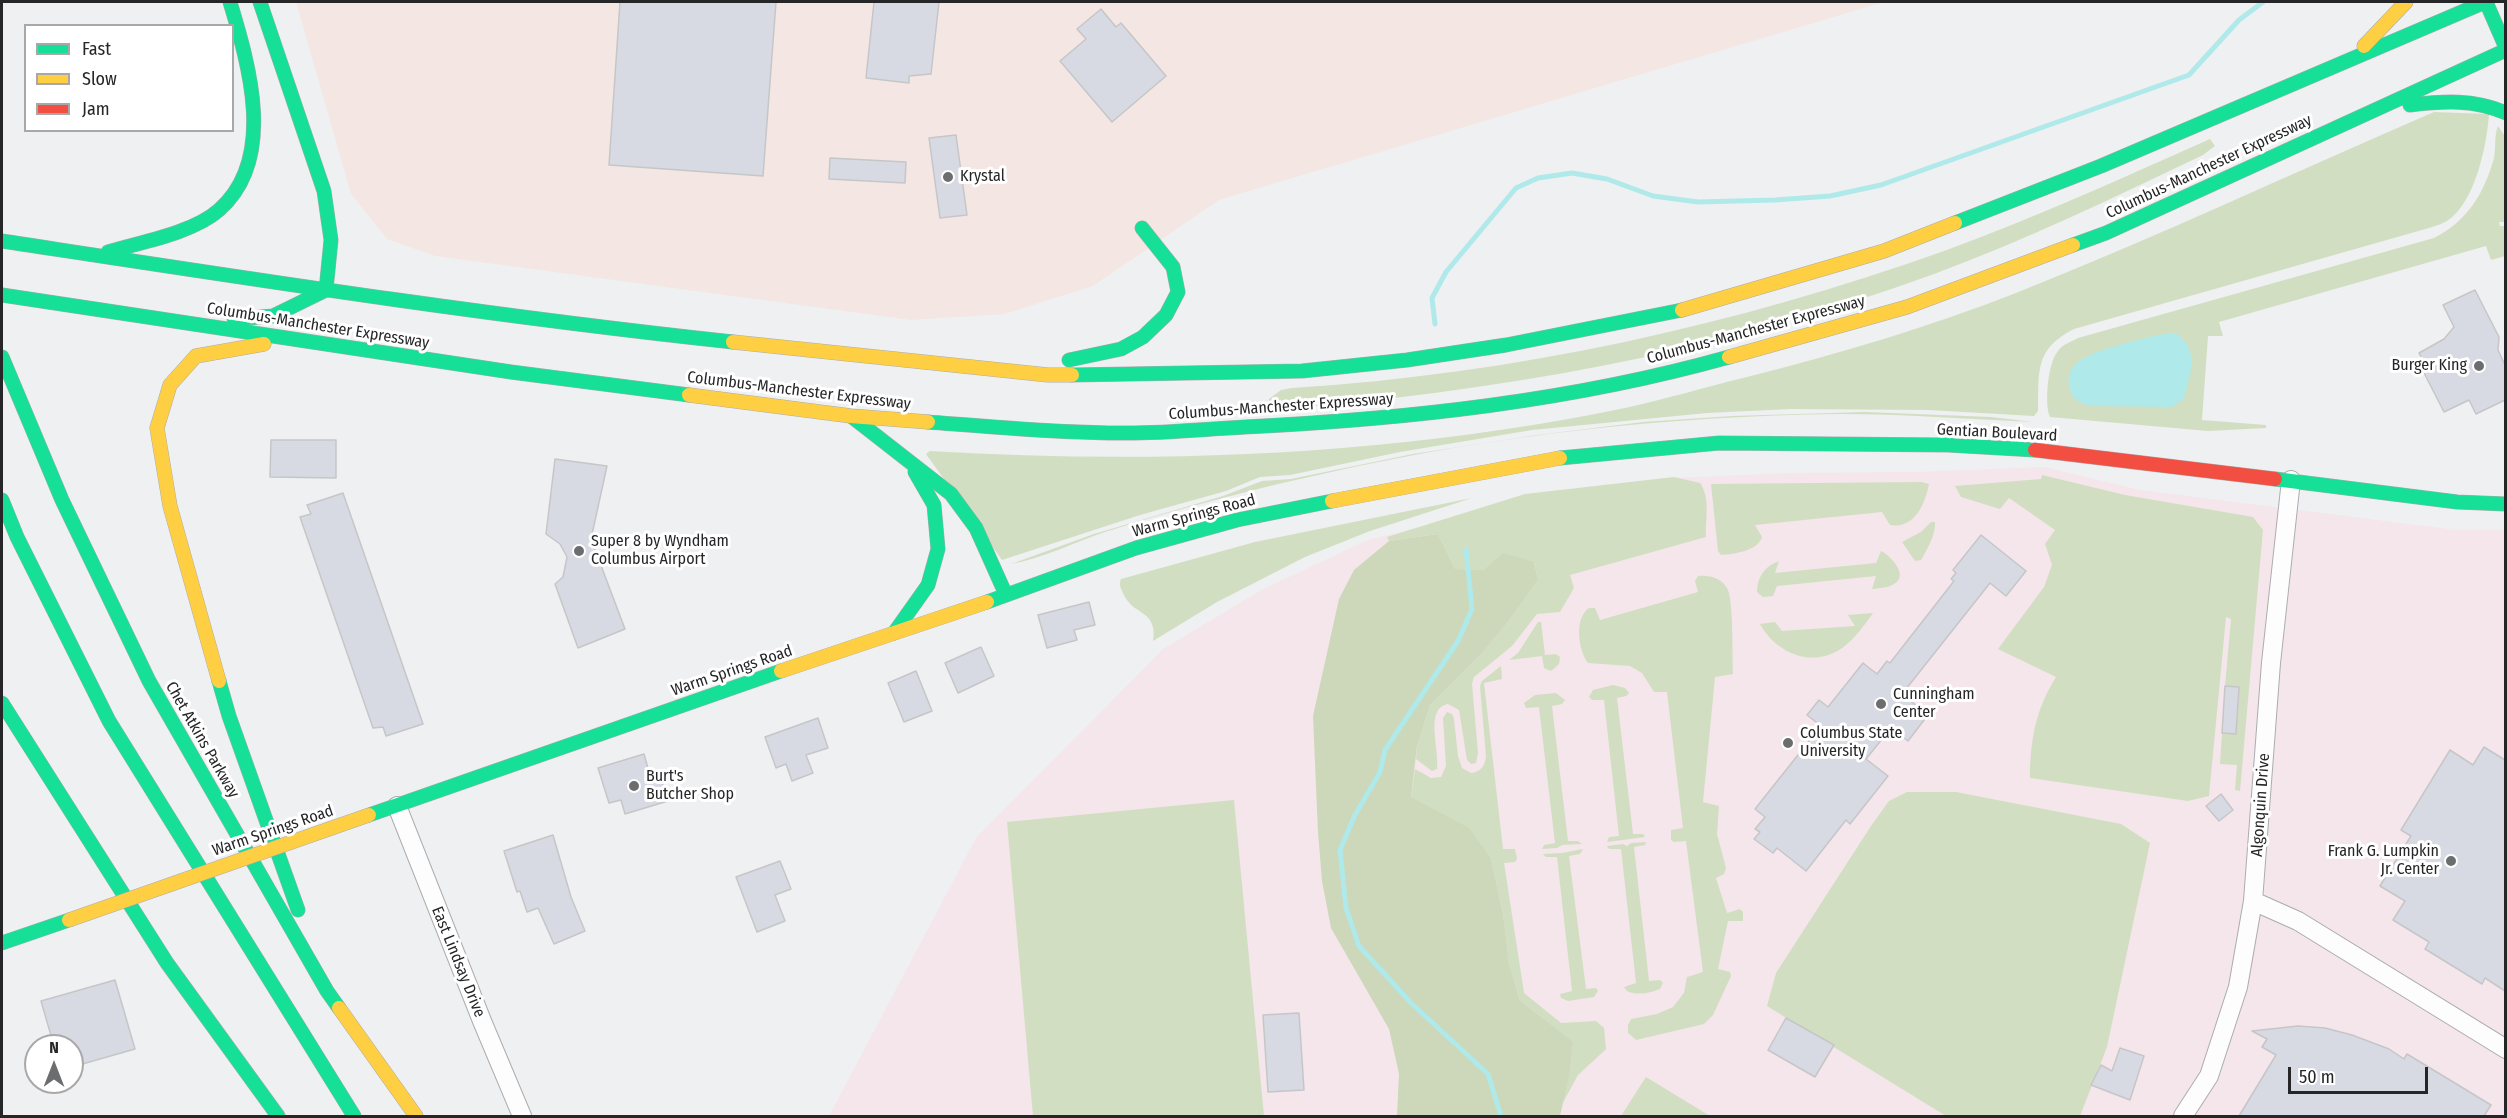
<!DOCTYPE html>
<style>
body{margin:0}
#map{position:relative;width:2507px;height:1118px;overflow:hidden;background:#eff0f2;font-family:"Fira Sans Condensed",sans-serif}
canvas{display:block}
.frame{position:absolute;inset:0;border:3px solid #262628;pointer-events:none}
.legend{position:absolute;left:24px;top:24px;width:210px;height:108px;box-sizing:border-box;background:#fff;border:2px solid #a8a8a9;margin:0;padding:8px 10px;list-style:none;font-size:18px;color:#262628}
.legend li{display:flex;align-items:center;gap:12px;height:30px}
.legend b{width:30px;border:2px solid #a8a8a9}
.north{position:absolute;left:24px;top:1034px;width:60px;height:60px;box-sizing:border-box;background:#fff;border:2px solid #a8a8a9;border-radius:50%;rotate:0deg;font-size:16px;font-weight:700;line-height:24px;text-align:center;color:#262628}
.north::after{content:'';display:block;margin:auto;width:21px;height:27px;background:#6c6d6f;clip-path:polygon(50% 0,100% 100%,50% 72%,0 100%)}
.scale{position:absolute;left:2288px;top:1067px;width:140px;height:27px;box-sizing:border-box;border:3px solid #262628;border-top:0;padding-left:8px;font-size:18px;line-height:21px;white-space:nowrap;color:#262628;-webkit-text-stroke:4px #fff;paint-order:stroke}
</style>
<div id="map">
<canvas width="2507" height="1118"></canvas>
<div class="frame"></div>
<ul class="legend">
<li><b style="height:8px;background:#16e098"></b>Fast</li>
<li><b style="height:8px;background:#ffcf43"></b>Slow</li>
<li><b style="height:8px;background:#f24e42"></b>Jam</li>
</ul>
<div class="north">N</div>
<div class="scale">50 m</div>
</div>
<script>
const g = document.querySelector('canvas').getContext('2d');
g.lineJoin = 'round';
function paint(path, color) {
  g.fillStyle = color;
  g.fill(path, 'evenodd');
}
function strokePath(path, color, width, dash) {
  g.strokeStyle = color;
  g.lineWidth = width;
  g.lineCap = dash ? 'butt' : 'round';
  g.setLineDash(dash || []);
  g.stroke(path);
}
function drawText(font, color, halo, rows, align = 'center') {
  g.font = font + ' "Fira Sans Condensed",sans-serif';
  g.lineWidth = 6;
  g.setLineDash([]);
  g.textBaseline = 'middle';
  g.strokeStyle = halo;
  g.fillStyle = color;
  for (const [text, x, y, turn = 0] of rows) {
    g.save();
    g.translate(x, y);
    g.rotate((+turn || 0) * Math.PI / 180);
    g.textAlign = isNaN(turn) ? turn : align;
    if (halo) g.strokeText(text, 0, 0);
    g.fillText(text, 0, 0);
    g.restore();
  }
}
const commercial = new Path2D(`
 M296,2h1588l-665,198 -126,86 -89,28 -93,6 -476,-64 -48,-17 -36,-45z`);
const education = new Path2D(`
 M2044,467l96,23 316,40h49v586h-1676l147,-278 187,-189 100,-60 105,-49 149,-37 156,-25 116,-5 127,-1z`);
const green = new Path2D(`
 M2434,112l55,2c-2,31 -14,89 -42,107 -5,3 -12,5 -18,7l-355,101c-40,20 -35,43 -36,82l-4,5 -106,-6 -137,-1 -84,4 -175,17 -132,22 -110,23 -30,2 -34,14 -86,24 -138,45 -76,-106 4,-3c231,14 468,4 695,-43 41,-9 81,-21 122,-31 91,-23 182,-50 269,-84 141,-56 279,-121 418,-181z
 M2498,126l7,10v86h-6l1,4h5v30l-14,4 -5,-14 -267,76 4,14h-15l-6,84 64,5v3l-58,3 -158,-14c-6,-13 -2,-55 8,-66 5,-7 13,-9 20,-13l356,-100c33,-17 50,-44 60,-80 2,-10 0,-23 4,-32z
 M2210,139l5,7 -12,9c-88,42 -177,85 -269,119 -214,79 -441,119 -667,136l2,-11 12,-9 11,-2c222,-14 442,-62 652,-137 91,-33 178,-73 266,-112z
 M1865,412l126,5 42,5c-65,-3 -129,-8 -193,-8 -173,2 -345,21 -513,59 -75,16 -149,36 -222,59 -30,10 -64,27 -94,32l83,-30 129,-38 39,-15 29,-2 122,-25 124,-19 106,-13 89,-6z
 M2042,475l83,20 128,22 10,13 -23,261 -5,-1 2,-25 -17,-1 2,-31h14l3,-46 -14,-1 6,-67 -5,-2 -17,179 -21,5 -158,-23c0,-38 6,-69 26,-101l-58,-28 46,-62 8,-22 -7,-21 10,-14 -46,-32 -9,11 -39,-12 -6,-11 86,-7z
 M1674,477l26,6c11,16 5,36 6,54l-136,38 4,13 -14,24 -23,2 -25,32 -38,31 -2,7 6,69 -2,10 -5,1 -4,-4 -8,-50 -11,-6c-24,4 -8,46 -11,65l-5,2 -16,-12 1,-13 13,-41 53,-53 24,-29 31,-45 -4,-16 -50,8 -29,-1 -17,-35 -49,7 -2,-4 138,-43z
 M1921,482l8,2c-4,20 -14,45 -39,41l-8,-13 -127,13 7,12c-4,14 -28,17 -41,18l-3,-4 -7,-67z
 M1472,498l-102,33 -65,26 -88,45 -64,39c5,-32 -21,-25 -30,-48 -3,-6 -4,-9 -2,-14l134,-37z
 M1931,522h4c1,12 -8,28 -14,38l-6,1 -13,-19 19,-10z
 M1881,551c10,5 30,26 11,34 -5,3 -13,3 -20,4l4,-13 -99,10 -4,10 -10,1 -6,-5c0,-15 8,-26 22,-31l-4,12 101,-10z
 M1698,576c12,-1 23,2 29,12 7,12 5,70 6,86l-18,3 -12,125 16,4 -2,28 9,34 -2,6 -8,4 11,35 13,-4 3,3v9h-15l-10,48 12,3 1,4 -18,39 -9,9 -68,16 -8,-7v-8l3,-6 26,-5 16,-7 11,-14 3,-16 16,-5 -17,-131 -12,1 -3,-2v-10l12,-2 -16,-136h-13l-12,-19 -12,-7 -42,-3c-10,-13 -14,-45 1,-55h6l5,12 98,-28 -3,-11z
 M1873,613c-8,11 -16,23 -27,32 -30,25 -69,10 -86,-21l15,-2 7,9 73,-5 -7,-11z
 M1538,622h3l4,33 11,-1 4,3 -1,7 -8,7 -7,-3 -2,-12 -33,4 9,-7z
 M1501,666l1,13 -18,4 19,166h12l2,10 -2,3 -11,1 20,130 37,30 35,-2 8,7 2,21 -28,26 -17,31 9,-34 3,-29 -53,-42 -11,-37 -6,-50 -12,-55 -80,-62 4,-28 16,9 10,-1 5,-11 -3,-48 4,-6 5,2 2,5 4,37 4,12 9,5c10,-1 14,-7 15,-17l-6,-70 2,-5z
 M1613,685l12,3 4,5 -3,3 -9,2 16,136h10l2,3 -38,5 2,-5 10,-1 -15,-136h-12l-3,-3 4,-7z
 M1556,693l9,7 -3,4 -10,2 16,135h10l4,3 -20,1 -5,3 -15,1 2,-4 11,-2 -16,-136 -13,1 -2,-5 11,-8z
 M1907,792h49l165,32 29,19 -43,204 -27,69h-134l-179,-110 9,-33 95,-147 18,-25z
 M1234,800l30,316h-231l-26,-294z
 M1646,842l-1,3 -11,2 15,134 11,-1 3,3 -3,6c-10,4 -23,7 -33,2l-3,-4 12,-4 -15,-134h-12l-2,-3 16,-2 4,2 4,-3z
 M1583,849l-3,5 -11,2 17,133 10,-1 2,3 -4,6 -26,4 -7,-3 -1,-4 12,-3 -15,-134h-11l-3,-3 19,-1z
 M1646,1077l64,39h-89z`);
const forest = new Path2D(`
 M1438,534l17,35 29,1 19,-17 31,9 4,17 -31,44 -24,29 -53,53 -13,41 -6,51 58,31 22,31 12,55 6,50 11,37 53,41 -3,30 -10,44h-163l2,-42 -10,-45 -58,-101 -9,-47 -4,-49 -5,-116 26,-117 15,-29 35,-29z`);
const water = new Path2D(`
 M2175,333c26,17 15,40 9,66l-12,8 -82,-1c-10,-3 -18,-7 -20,-17 -4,-13 1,-25 14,-31 19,-10 70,-24 91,-25z`);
const stream = new Path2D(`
 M1435,324l-3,-26 14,-26 70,-84 22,-10 34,-5 35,6 46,17 45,6 77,-2 55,-4 51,-11 308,-110 50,-55 24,-18
 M1466,549l6,60 -14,32 -73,109 -5,22 -26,45 -14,33 6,58 13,38 52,57 77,71 13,42`);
const building = new Path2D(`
 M620,2h156l-13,174 -154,-11z
 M874,2h65l-8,72 -22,2v7l-43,-5z
 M1101,9l15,18 5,-4 45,53 -54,46 -52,-61 26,-22 -9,-10z
 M956,135l11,80 -27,3 -11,-80z
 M830,158l76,4 -1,21 -76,-4z
 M2475,290l24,47 -1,13 7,15v35l-29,14 -7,-14 -25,12 -24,-47 4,-2 -5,-10 25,-14 10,-12 -11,-22z
 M271,440h65v38l-66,-1z
 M555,459l52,7 -16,73 34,90 -47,19 -23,-64 8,-7 4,-20 -7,-13 -14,-10z
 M343,493l80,231 -37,12 -3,-9 -10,1 -73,-211 11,-3 -4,-9z
 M1981,535l45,36 -20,25 -16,-13 -88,111 26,21 -20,26 -17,-13 -25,31 22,17 -38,48 -4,-4 -40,51 -29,-23 -4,5 -19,-14 6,-7 -5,-3 10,-12 -10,-8 66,-83 -14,-11 12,-15 9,7 35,-44 14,11 10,-13 3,2 64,-82 -3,-2 5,-6 -3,-3z
 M1089,602l6,23 -21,5 3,10 -30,8 -9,-33z
 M981,647l13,29 -36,17 -13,-30z
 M916,671l16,40 -28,11 -16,-39z
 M2225,686l14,1 -3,47 -14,-1z
 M818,718l10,30 -22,7 7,18 -21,8 -6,-17 -10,4 -11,-31z
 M2484,747l21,13v231l-20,-13 -3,6 -57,-35 4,-7 -36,-22 12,-19 -25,-15 31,-50 -10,-6 49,-80 23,15z
 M644,754l5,18 9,-2 10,31 -43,13 -4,-14 -12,3 -11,-35z
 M2221,794l12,16 -14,11 -13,-15z
 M553,835l18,62 14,34 -31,13 -16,-36 -11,4 -7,-21 -3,1 -13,-41z
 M780,861l11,28 -16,6 10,26 -28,11 -21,-55z
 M115,980l20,69 -63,18v-21h-18l-13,-45z
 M1299,1013l5,77 -36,2 -5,-77z
 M1786,1018l48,27 -19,32 -47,-27z
 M2298,1026l27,2 27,7 37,14 15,10 3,-5 84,51 -7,11h-245l37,-61 -14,-8 5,-8 -15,-8z
 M2120,1048l24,8 -14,44 -39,-15 10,-20 11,6z`);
const street = new Path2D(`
 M397,806l85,215 40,95
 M2253,901l45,20 208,128
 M2183,1116l26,-40 29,-89 15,-86 18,-238 20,-183`);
const fast = new Path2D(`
 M2486,2l20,46
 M2410,105c34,-4 64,-6 96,8
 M1955,223l146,-57 384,-164
 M2,241c243,37 486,75 731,101
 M2073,245l33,-12 400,-183
 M108,252c33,-10 85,-19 111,-42 58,-51 30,-145 11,-208
 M2,295l509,77 178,23
 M234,319l39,-3 53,-26 5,-50 -7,-49 -64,-189
 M2,357l60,143 87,181 178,310 12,17
 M1069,360l52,-11 22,-12 23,-22 12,-23 -5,-25 -31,-39
 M1072,375l230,-4 105,-11 99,-15 176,-35
 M851,416l100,78 25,34 30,67
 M928,422c66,5 133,11 200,11 39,0 78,-4 117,-6 163,-8 327,-26 484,-70
 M1560,458l159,-15 229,2 87,5
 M2275,479l182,23 49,2
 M2,500l15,37 92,184 245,395
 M987,602l149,-54 101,-28 95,-19
 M894,633l34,-48 10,-36 -4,-44 -19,-33
 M219,681l10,35 69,194
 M2,703l165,260 111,153
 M369,815l412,-144
 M2,943l67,-23`);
const slow = new Path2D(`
 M2364,46l42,-44
 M1682,310l202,-59 71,-28
 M733,342l315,33h24
 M1729,357l178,-50 166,-62
 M689,395l162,21 77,6
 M1332,501l228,-43
 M781,671l206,-69
 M219,681l-49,-175 -13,-78 13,-43 26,-29 68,-12
 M339,1008l77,108`);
const jam = new Path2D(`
 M2035,450l240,29`);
const slowBridge = new Path2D(`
 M69,920l300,-105`);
const markers = [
 [948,177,6,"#6c6d6f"],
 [2479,366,6,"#6c6d6f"],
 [579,551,6,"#6c6d6f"],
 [1881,704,6,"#6c6d6f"],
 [1788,743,6,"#6c6d6f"],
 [634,786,6,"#6c6d6f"],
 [2451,861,6,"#6c6d6f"]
];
const streetNames = [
 ["Columbus-Manchester Expressway",2209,167,-25],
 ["Columbus-Manchester Expressway",318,326,9],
 ["Columbus-Manchester Expressway",1756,330,-15],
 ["Columbus-Manchester Expressway",799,391,7],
 ["Columbus-Manchester Expressway",1281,407,-4],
 ["Gentian Boulevard",1997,433,3],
 ["Warm Springs Road",1194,516,-15],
 ["Warm Springs Road",732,671,-19],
 ["Chet Atkins Parkway",202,740,60],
 ["Algonquin Drive",2261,805,-86],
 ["Warm Springs Road",273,831,-19],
 ["East Lindsay Drive",458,962,68]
];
const poiNames = [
 ["Krystal",960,177],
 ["Burger King",2467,366,"right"],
 ["Super 8 by Wyndham",591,542],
 ["Columbus Airport",591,560],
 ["Cunningham",1893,695],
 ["Center",1893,713],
 ["Columbus State",1800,734],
 ["University",1800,752],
 ["Burt's",646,777],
 ["Butcher Shop",646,795],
 ["Frank G. Lumpkin",2439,852,"right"],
 ["Jr. Center",2439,870,"right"]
];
paint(commercial, '#f4e7e3');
paint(education, '#f4e6eb');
paint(green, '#d2dec1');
paint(forest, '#ccd8b9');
paint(water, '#afe9ea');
strokePath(stream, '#afe9ea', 5);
paint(building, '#d7dae2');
strokePath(building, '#c6c6c8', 1.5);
strokePath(street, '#abacad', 20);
strokePath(fast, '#abacad', 15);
strokePath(slow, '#abacad', 15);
strokePath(jam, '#abacad', 15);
strokePath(street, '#fdfdfd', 18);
strokePath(fast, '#16e098', 14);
strokePath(slow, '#ffcf43', 14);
strokePath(jam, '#f24e42', 14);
strokePath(slowBridge, '#abacad', 15, []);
strokePath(slowBridge, '#ffcf43', 14);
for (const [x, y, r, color] of markers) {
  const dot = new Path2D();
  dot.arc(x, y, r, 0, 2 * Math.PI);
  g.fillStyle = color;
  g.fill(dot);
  strokePath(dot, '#fff', 2);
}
drawText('16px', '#262628', '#fff', streetNames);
drawText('16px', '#262628', '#fff', poiNames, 'left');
</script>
